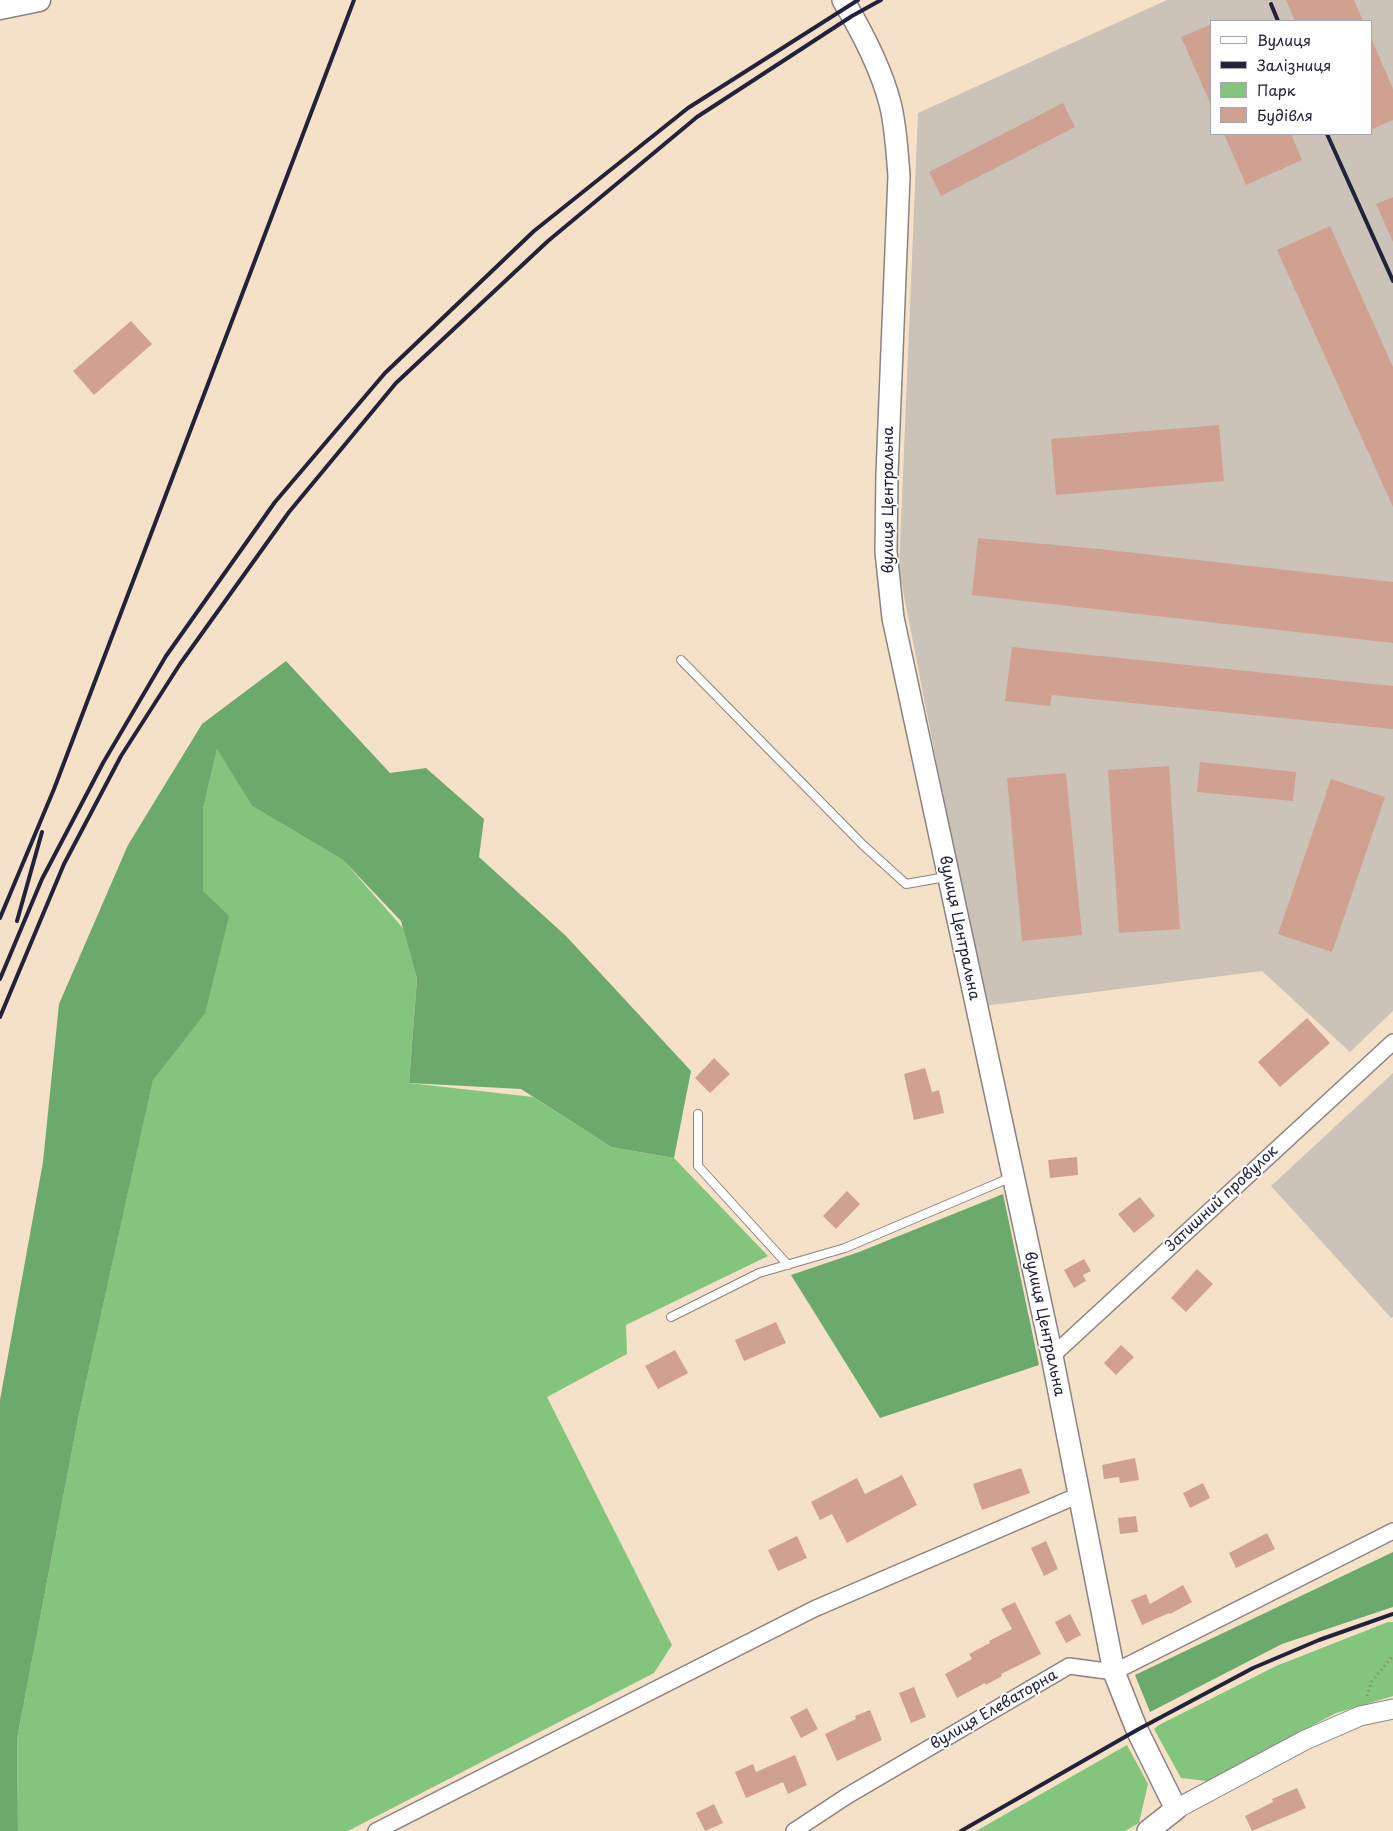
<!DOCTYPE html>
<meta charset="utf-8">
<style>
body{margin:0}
#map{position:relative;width:1393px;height:1831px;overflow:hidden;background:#f5e1c8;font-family:"Playpen Sans",sans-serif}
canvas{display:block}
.legend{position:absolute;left:1210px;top:20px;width:162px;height:115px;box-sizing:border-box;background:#fff;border:1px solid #a7a7b1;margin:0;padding:6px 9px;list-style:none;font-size:15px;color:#22223b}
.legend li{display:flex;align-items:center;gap:10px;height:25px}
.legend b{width:25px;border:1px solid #a7a7b1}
</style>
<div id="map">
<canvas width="1393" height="1831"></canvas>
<ul class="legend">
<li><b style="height:6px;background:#fff"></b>Вулиця</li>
<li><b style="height:6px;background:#22223b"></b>Залізниця</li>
<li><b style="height:14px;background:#84c57d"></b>Парк</li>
<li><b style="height:14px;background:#d0a190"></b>Будівля</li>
</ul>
</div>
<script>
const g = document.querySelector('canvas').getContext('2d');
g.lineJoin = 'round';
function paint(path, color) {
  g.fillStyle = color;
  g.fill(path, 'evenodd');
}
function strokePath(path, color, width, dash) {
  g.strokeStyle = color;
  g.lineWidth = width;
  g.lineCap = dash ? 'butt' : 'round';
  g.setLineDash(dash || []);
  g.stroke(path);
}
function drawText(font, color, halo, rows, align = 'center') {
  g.font = font + ' "Playpen Sans",sans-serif';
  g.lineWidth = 4;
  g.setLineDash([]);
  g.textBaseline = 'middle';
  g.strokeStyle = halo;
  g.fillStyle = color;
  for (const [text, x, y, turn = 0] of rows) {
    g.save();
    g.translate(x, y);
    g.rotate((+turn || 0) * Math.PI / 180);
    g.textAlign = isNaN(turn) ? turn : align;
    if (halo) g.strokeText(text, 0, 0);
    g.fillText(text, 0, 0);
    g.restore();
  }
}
const industrial = new Path2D(`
 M1167,0h226v1011l-43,41 -88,-81 -278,35 -85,-436 19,-457zM1212,21h160v113h-160z
 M1393,1073v244l-2,1 -120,-132z`);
const green = new Path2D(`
 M217,748l35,58 91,54 60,68 14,51 -8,104 124,14 78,50 63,11 94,98 -142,69 1,29 -80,43 125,248 -18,28 -306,158h-330l-1,-92 62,-325 74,-335 52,-65 -2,-123v-82z
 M1388,1622h5v74l-57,17 -129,68 -26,-3 -27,-49 5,-4 117,-59z
 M1127,1745l21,39 -9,39 -14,8h-149z`);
const forest = new Path2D(`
 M286,661l104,112 36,-5 58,51 -5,38 87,79 125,135 -17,87 -63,-11 -90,-58 -112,-6 8,-104 -16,-58 -58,-61 -91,-54 -35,-57 -14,60v82l26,25 -24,98 -52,66 -74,334 -62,325 1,92h-18v-431l43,-238 16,-158 69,-159 74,-121z
 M1003,1194l36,171 -159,53 -89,-143 68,-23z
 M1393,1552v55l-111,37 -132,68 -15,-37z`);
const building = new Path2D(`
 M1286,0h68l9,21h-68z
 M1212,24v83l-31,-70z
 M1372,40l21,49v31l-21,9z
 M1063,103l12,24 -134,69 -12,-24z
 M1224,134h67l11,26 -56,25z
 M1393,197v45l-17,-38z
 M1330,226l63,141v140l-116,-257z
 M131,321l21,23 -58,51 -21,-24z
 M1219,425l5,56 -168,14 -5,-56z
 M978,538l121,11 294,33v61l-421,-48z
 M1012,647l381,39v43l-341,-34 -2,11 -45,-5z
 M1200,762l96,10 -3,29 -96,-9z
 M1169,766l11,163 -61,4 -11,-163z
 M1066,773l16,162 -60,6 -15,-163z
 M1331,779l54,18 -53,155 -54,-18z
 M1307,1018l23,25 -50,44 -22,-25z
 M714,1058l16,16 -20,19 -15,-15z
 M925,1068l7,24 7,-2 5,23 -30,7 -10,-46z
 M1077,1157l1,18 -28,3 -2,-18z
 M847,1191l13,13 -24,25 -13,-13z
 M1140,1197l15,19 -21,17 -16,-19z
 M1084,1259l7,12 -8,4 3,6 -12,7 -10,-18z
 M1197,1269l16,15 -27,28 -15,-14z
 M776,1322l10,21 -42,18 -9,-21z
 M1121,1345l13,12 -18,18 -12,-12z
 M675,1350l13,23 -30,16 -13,-23z
 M1135,1458l4,22 -19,3 -1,-6 -15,2 -2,-14z
 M1021,1468l9,25 -48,17 -9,-26z
 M902,1475l15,30 -70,38 -15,-29 -12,6 -9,-18 46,-24 8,16z
 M1203,1483l7,15 -20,10 -7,-15z
 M1136,1516l2,16 -18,2 -2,-16z
 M1267,1533l8,16 -39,19 -7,-15z
 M797,1536l10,22 -29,13 -10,-21z
 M1046,1541l12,28 -14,7 -13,-28z
 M1183,1585l9,17 -22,12 -1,-1 -27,12 -11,-25 15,-6 4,10z
 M1015,1602l26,52 -40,20 1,2 -16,9 -1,-2 -28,15 -12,-24 27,-15 -3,-5 21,-11 -1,-2 23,-12 -11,-20z
 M1070,1614l11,21 -15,8 -11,-21z
 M914,1687l12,30 -15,6 -12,-30z
 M807,1708l11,21 -17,9 -11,-21z
 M870,1710l12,30 -45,21 -12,-27 31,-15 -1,-3z
 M795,1755l12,30 -19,9 -5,-12 -37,16 -11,-26 18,-8 3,8z
 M1297,1788l9,20 -54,23 -7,-15 28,-14 -1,-3z
 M714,1804l9,19 -18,8 -9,-18z`);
const path = new Path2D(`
 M1367,1696l5,-15 21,-25`);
const service = new Path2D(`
 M681,660l182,185 43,39 40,-7
 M698,1114v52l90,99
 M671,1317l88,-44 86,-25 167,-71`);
const minor = new Path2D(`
 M1052,1356l341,-314
 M376,1831l438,-222 265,-114
 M794,1831l53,-35 222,-130 45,6 279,-141`);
const tertiary = new Path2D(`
 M1176,1809l127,-68 57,-25 33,-7`);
const secondary = new Path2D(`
 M843,0c18,30 38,69 47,103 6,24 7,48 9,73l-12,298 -1,78 7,66 159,738 62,316 23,58 39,79 -28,22`);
const primary = new Path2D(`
 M0,8l39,-8`);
const rail = new Path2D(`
 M1271,4l7,17
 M1327,134l66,147
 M0,918l54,-129 300,-789
 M17,921l25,-89
 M0,979l42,-100 61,-116 63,-107 109,-154 110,-129 149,-142 154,-123 170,-108
 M0,1017l64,-153 57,-108 59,-92 109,-152 107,-129 152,-142 149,-124 155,-101 29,-16
 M961,1831l176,-101 116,-62 66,-28 74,-26`);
const streetNames = [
 ["вулиця Центральна",889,500,-90],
 ["вулиця Центральна",959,928,78],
 ["Затишний провулок",1222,1199,-43],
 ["вулиця Центральна",1044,1324,78],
 ["вулиця Елеваторна",994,1710,-30]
];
paint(industrial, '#cbc3b8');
paint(green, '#84c57d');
paint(forest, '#6baa6c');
paint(building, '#d0a190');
strokePath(service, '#8c8282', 10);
strokePath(minor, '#8c8282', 18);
strokePath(tertiary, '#8c8282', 21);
strokePath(secondary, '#8c8282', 24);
strokePath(primary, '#8c8282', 25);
strokePath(path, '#8c8282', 3, [1, 4]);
strokePath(service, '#fff', 8);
strokePath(minor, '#fff', 15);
strokePath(tertiary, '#fff', 19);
strokePath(secondary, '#fff', 21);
strokePath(primary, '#fff', 22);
strokePath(rail, '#22223b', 4);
drawText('15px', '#22223b', '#fff', streetNames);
</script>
